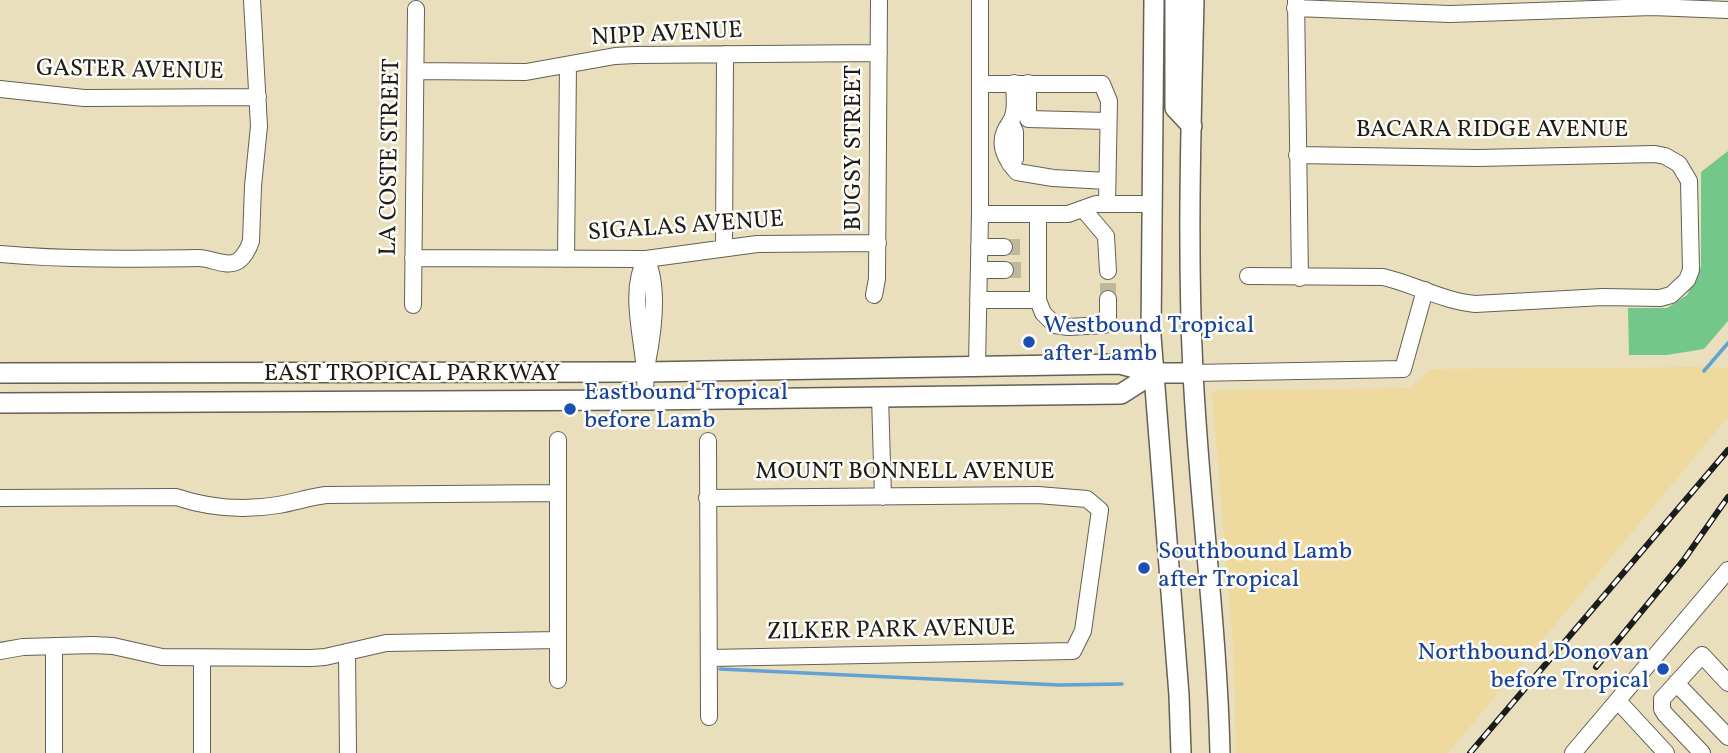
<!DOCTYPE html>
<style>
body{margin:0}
canvas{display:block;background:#e9dfbc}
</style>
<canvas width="1728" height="753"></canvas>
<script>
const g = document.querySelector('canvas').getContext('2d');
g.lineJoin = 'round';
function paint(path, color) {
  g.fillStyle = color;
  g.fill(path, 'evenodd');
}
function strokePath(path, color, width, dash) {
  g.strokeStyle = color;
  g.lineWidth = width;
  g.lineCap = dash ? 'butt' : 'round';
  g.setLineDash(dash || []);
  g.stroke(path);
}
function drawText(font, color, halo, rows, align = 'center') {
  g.font = font + ' Vollkorn,serif';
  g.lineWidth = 5;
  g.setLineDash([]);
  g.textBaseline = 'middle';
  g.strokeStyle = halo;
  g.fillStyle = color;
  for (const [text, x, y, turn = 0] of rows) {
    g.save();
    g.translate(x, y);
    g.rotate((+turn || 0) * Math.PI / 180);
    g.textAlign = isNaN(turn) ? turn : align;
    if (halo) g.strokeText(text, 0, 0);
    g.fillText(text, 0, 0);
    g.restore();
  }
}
const green = new Path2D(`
 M1728,86v235l-24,28 -37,6h-38l-1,-47h39l20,-13 14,-28v-95l27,-21z`);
const sand = new Path2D(`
 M1694,367l34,1v49l-280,336h-212l-3,-109 -21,-253 199,-3 19,-19z`);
const stream = new Path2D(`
 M1704,371l24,-28
 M720,669l339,16 63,-1`);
const minorTunnel = new Path2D(`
 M1004,247h24
 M1005,270h23
 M1108,299v-28`);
const minor = new Path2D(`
 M1296,0l4,278
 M1295,8l155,6 202,-7 76,3
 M416,71l110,1 89,-16 20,-1 244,-2
 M1014,83c0,9 2,20 0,29 -1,9 -6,12 -9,19 -7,16 2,30 12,41l36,6 54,3
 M1028,83v36l80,2
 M980,84h122l7,17 -2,103
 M0,89l84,9 174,-1
 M1010,164l5,-5v-27l-4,-9
 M1083,209l23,27 2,35
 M980,214v-214
 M979,247h25
 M724,248l1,-194
 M0,254c67,6 132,5 199,4 11,0 27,9 37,4 7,-3 13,-14 15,-21l2,-55 6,-60 -7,-126
 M413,258l233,1 111,-15 121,-1
 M566,259l2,-194
 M646,259c14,28 7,74 1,104
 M979,270h26
 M1248,276l135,1c31,7 60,24 92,27l128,-7 57,1 11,-3 16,-15 4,-10 -2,-89 -10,-17 -14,-8 -10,-2 -177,4 -181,-3
 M874,295l3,-16 2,-279
 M978,300h60v-86
 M1038,300l5,13 12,12 13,2 36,-2 4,-8v-18
 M413,305l3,-296
 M977,365l3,-151h88l28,-10h56
 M1193,373l210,-4 22,-79
 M880,396l3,101
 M645,400c0,-9 1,-19 0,-28 -2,-34 -17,-82 1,-113
 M558,440v240
 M708,441l1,276
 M0,498l176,-1c33,11 67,14 102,8 17,-3 32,-8 48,-10l232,-2
 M707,498l331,-3 49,4 13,11 -17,121 -10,20 -364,7
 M0,651l23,-4 70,-2 20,1 49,11 149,1 14,-1 61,-14 172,-3
 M347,652l1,101
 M1676,683l52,54
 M1618,701l48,52
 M54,753v-107
 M202,753v-95
 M1573,753l155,-183
 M1702,753l-37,-39 -3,-5v-10l40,-44 26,28`);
const major = new Path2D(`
 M1154,0l-3,336 28,359 2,58
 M1175,0v108l17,18
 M1194,0c-3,124 -7,248 -1,372 6,127 24,253 27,381
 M0,373l645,-1 475,-8 34,9h39
 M0,403l645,-3 476,-6 33,-21`);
const rail = new Path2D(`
 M1596,667l87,-106 45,-64
 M1470,753l258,-303`);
const markers = [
 [1029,342,7,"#1a4fb4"],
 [570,409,7,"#1a4fb4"],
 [1144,568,7,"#1a4fb4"],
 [1663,669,7,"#1a4fb4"]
];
const streetNames = [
 ["NIPP AVENUE",667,36,-3],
 ["GASTER AVENUE",130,72,1],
 ["BACARA RIDGE AVENUE",1492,132],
 ["BUGSY STREET",856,148,-90],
 ["LA COSTE STREET",392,157,-89],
 ["SIGALAS AVENUE",686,228,-4],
 ["EAST TROPICAL PARKWAY",412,376],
 ["MOUNT BONNELL AVENUE",905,474],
 ["ZILKER PARK AVENUE",891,632,-1]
];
const transitNames = [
 ["Westbound Tropical",1043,328],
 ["after Lamb",1043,356],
 ["Eastbound Tropical",584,395],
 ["before Lamb",584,423],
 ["Southbound Lamb",1158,554],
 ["after Tropical",1158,582],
 ["Northbound Donovan",1649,655,"right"],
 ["before Tropical",1649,683,"right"]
];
paint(green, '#73c78a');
paint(sand, '#eeda9e');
strokePath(stream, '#62a2d4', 3.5);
strokePath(minorTunnel, '#c0b89c', 16, [16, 8]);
strokePath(minor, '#646054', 18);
strokePath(major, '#646054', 22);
strokePath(minor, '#fff', 16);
strokePath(major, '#fff', 19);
strokePath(rail, '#1c1c1c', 6);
strokePath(rail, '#fdfcf7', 3.5, [10]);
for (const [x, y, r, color] of markers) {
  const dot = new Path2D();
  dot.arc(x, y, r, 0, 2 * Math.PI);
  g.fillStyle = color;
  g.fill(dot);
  strokePath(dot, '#fdfcf7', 2.5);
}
drawText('24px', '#1c1c1c', '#fdfcf7', streetNames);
drawText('24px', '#164399', '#fdfcf7', transitNames, 'left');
</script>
